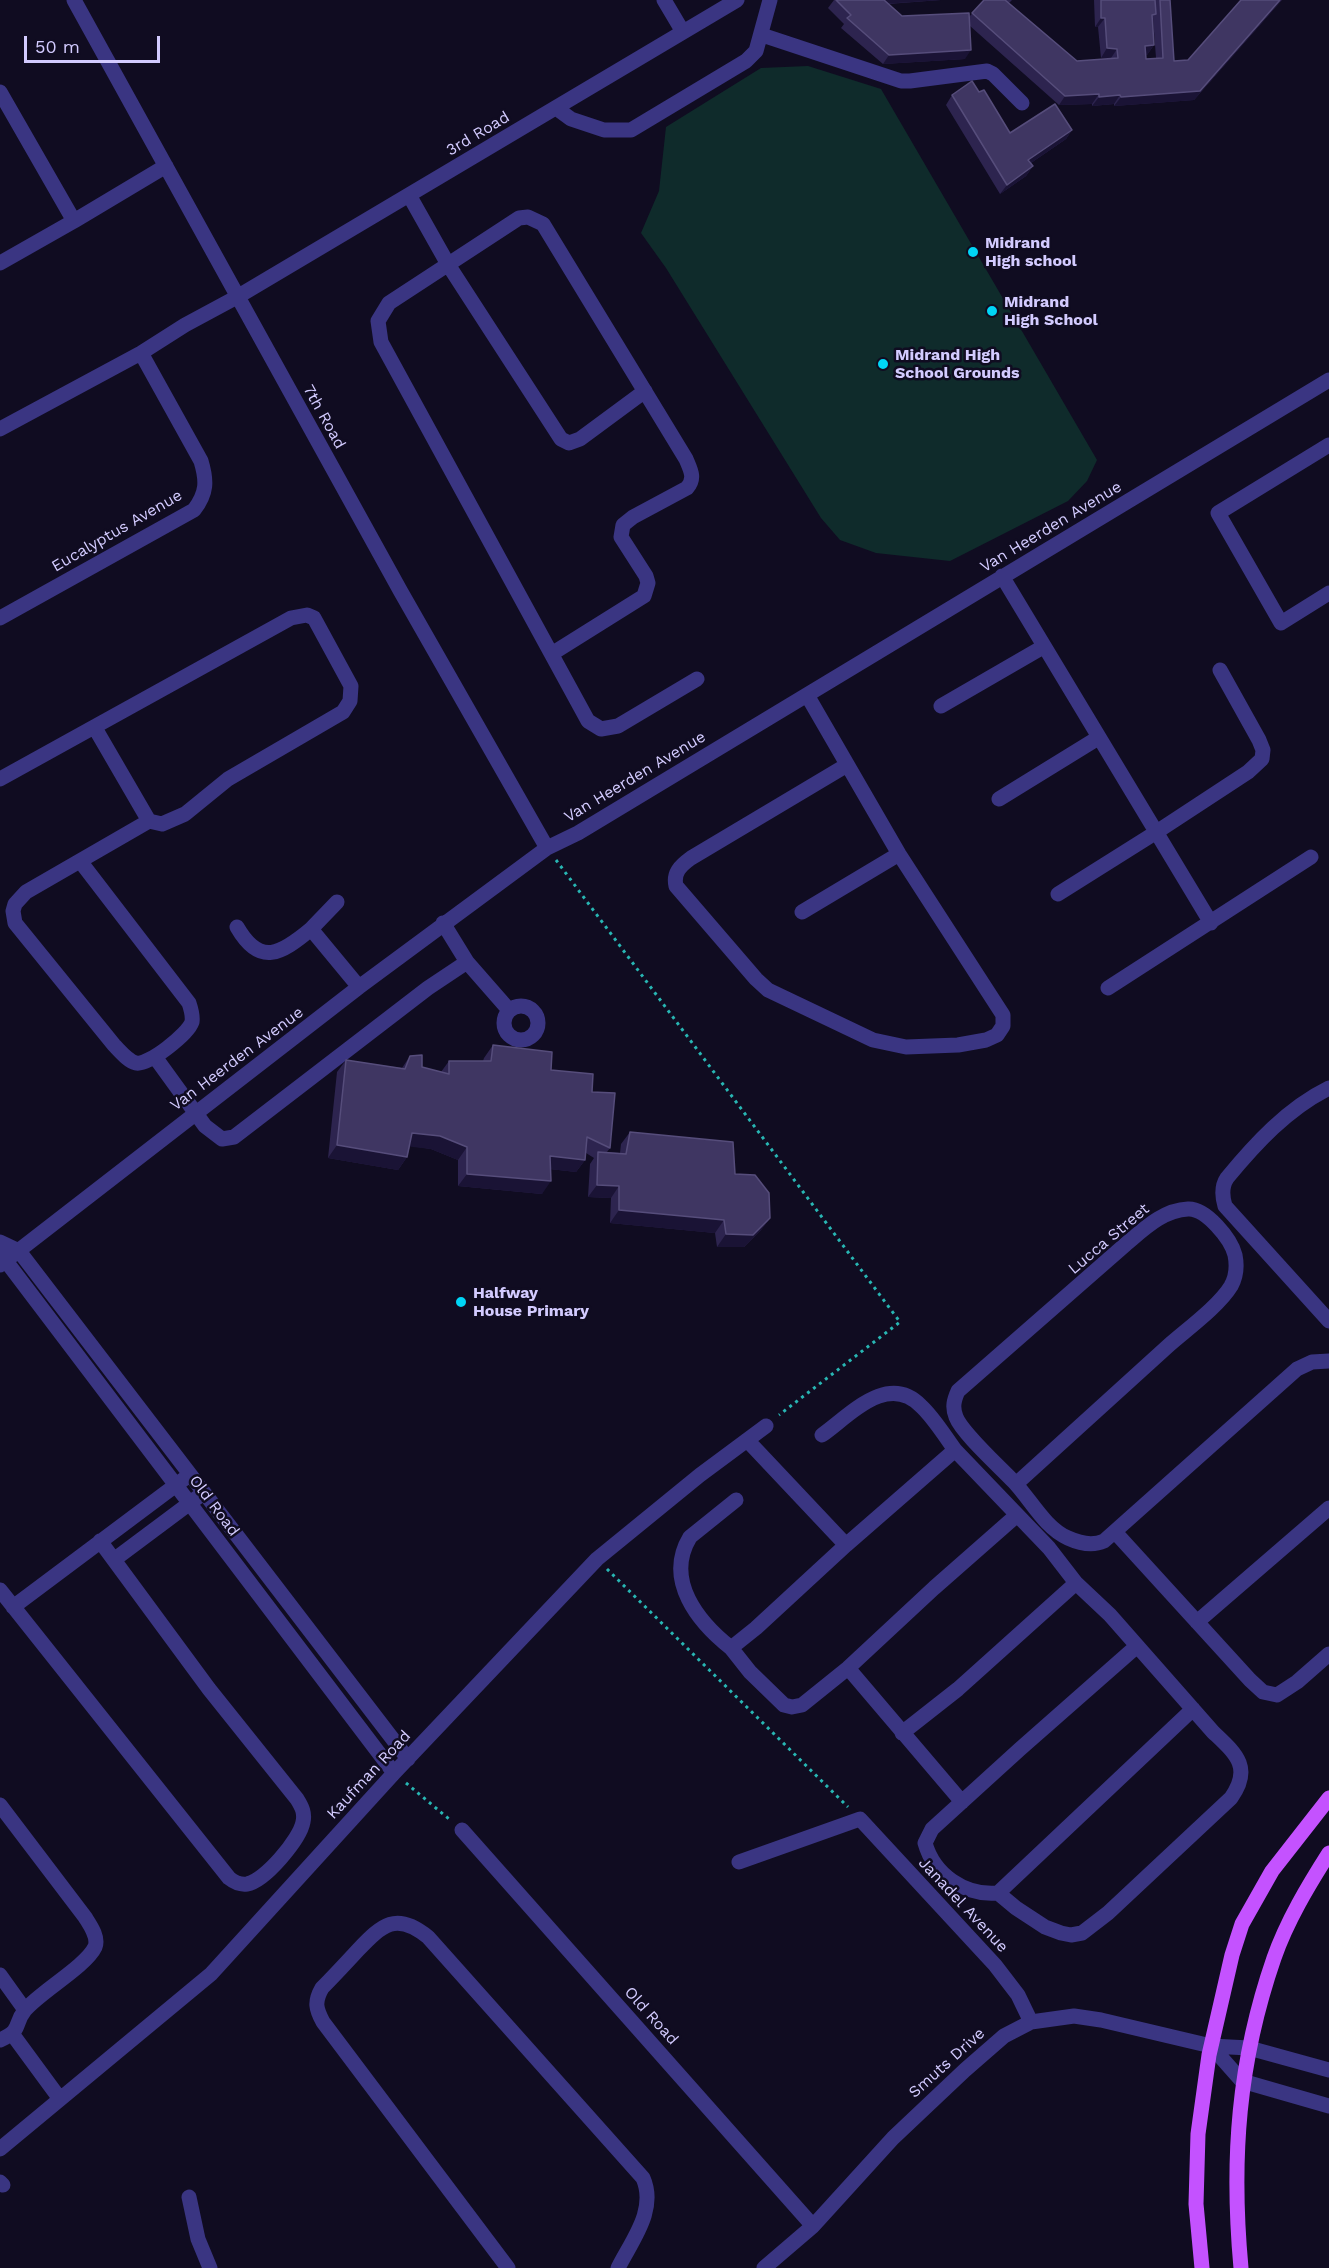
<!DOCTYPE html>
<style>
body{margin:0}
#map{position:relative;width:1329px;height:2268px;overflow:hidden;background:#100c21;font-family:"Work Sans",sans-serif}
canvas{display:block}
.scale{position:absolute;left:24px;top:36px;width:136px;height:27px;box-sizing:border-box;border:3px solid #d3cbff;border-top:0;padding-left:8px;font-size:18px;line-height:21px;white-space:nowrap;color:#d3cbff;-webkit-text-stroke:4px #100c21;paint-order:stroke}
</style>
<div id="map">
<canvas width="1329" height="2268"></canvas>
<div class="scale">50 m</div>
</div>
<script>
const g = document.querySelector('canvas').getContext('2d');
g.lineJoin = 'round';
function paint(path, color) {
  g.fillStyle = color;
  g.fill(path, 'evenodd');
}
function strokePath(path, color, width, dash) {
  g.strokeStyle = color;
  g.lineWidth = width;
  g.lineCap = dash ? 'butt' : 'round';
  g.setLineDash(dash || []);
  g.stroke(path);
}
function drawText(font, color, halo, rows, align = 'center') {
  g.font = font + ' "Work Sans",sans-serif';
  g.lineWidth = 5;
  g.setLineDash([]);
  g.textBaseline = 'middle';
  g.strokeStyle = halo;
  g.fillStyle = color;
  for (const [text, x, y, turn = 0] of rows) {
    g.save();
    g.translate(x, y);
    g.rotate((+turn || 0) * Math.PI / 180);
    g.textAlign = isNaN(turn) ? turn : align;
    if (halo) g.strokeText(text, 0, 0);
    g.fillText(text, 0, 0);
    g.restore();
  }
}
const green = new Path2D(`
 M808,66l73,23 216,371 -10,21 -19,20 -118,60 -74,-8 -36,-13 -19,-22 -155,-250 -25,-35 18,-42 7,-64 95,-59z`);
const path = new Path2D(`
 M556,860l344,462 -121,93
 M607,1569l241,238
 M406,1783l43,36`);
const minor = new Path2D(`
 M74,0l327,592 146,256
 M664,0l19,32
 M762,35l139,46h9l77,-10 6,3 29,29
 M0,92l74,129 -74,42
 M556,108l15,11 33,11h27l115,-69 10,-10 14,-51
 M409,195l40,71 112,173 8,4 11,-4 65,-48
 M74,221l92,-55
 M0,429l141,-76 44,-28 52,-28 500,-297
 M1329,445l-111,68 63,110 48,-30
 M1002,576l209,347
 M0,618l194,-108c13,-17 13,-29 7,-49l-60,-108
 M553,653l91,-57 4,-13 -2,-7 -25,-39 2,-12 10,-8 54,-29c9,-10 3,-19 -1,-29l-143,-235 -15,-7 -9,1 -130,85 -11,18 3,21 207,379 13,8 17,-3 79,-47
 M807,695l92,159 104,161v11l-6,9 -11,5 -28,5 -52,2 -33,-7 -105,-50 -12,-11 -80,-93c-3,-13 4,-20 15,-28l156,-93
 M941,706l102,-59
 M95,728l54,93
 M0,779l291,-161 16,-3 7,3 37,68 -1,15 -7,11 -115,67 -43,35 -23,10 -13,-3 -123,71 -11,12 -2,7 2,12 99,122c6,6 14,16 22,18 12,3 52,-29 56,-41 1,-6 -1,-13 -3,-19l-109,-142
 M999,799l99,-61
 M1058,894l97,-61 93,-61 14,-13 1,-9 -4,-10 -39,-70
 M337,902l-26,27 48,58
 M802,912l97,-58
 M237,927c23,40 44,27 74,2
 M467,962l42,48
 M1108,988l203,-131
 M504 1023a17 17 0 1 1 34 0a17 17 0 1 1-34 0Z
 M155,1057l50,69 17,13 12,-2 194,-149 39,-26 -24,-39
 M1329,1088c-41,20 -74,56 -102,90 -6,9 -5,18 -2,28l104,115
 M0,1242l19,9 389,508
 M2,1254l4,7 388,512
 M0,1265l359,-278 188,-139 31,-15 751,-453
 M747,1440l99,105
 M955,1450l94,98 27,35 34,32 103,117c22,21 40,35 18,66l-123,115 -26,20 -11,2 -10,-2 -16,-6 -29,-19 -18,-15c-33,3 -64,-18 -73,-50l7,-14 88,-80 117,-103
 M1016,1484c51,-46 101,-92 152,-138 18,-16 51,-40 63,-60 5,-9 6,-21 4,-31 -4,-16 -29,-47 -47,-46 -25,1 -44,20 -62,35l-168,147c-4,9 -6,16 -2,26 6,16 44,50 58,65 17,18 31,46 54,56 11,5 25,8 36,3l193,-172 15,-7 17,-1
 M736,1500l-46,37c-26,43 8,85 41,111l25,-20 90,-83 109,-95c-11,-15 -21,-32 -34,-44 -33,-34 -71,9 -99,29
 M1115,1532l135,148 13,12 14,3 20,-13 32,-28
 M115,1559l83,-62
 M0,1590l229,288c5,4 11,7 18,6 18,-3 53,-45 56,-62 2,-9 -1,-15 -6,-23l-88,-110 -109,-148
 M13,1607l171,-128
 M1197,1622l132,-114
 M731,1648l19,24 34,33 8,2 10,-2 46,-37 86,-80 83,-73
 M848,1668l114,134
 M902,1733l56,-44 118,-106
 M0,1805l85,112c5,8 14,20 10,30 -9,19 -55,45 -70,63 -12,15 -2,20 -25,30
 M462,1830l351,396
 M739,1862l121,-43 135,146 23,30 13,27
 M998,1893l195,-184
 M0,1975l25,35
 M13,2035l47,64
 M1211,2046l31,35 87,25
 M0,2149l211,-175 183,-201 203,-214 103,-84 66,-49
 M0,2182l3,3
 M189,2197l9,42 12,29
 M508,2268l-185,-246c-7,-13 -9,-20 -1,-34 12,-12 24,-25 36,-38 24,-25 38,-39 70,-13l215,241c14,32 -11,62 -25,90
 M764,2268l49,-42 80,-88 72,-68 39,-34 27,-14 43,-6 27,4 110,26 38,2 80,22`);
const major = new Path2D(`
 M1202,2268l-6,-64 2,-70 11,-79 23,-100 10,-31 30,-53 57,-73
 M1241,2268c-10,-109 -3,-206 33,-310 13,-37 34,-72 55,-105`);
const wall = new Path2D(`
 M834,0h107l-53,4 14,12 67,1 15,-17h28l-3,3 68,58 34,-2v-1h-10l-3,-31h-3l-1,-27h76l4,61 14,-1 53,-60h41l-88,100 -80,6v-2l-22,2v-2l-33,1 -89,-79 -5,33 -82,5 -42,-36 3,-4 -16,-16zM1153,18l3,40 -10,1v-4h1l7,-10 -1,-26z
 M979,92l31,41 62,-3 -6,9 -35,24 2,3 -7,10 -26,18 -54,-89 6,-10z
 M493,1045l58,25 41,22 18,56 -3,4 13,1 1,-9 9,-12 105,42 35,44 -9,12 -17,17h-27l-2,-14 -105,-10 1,-25 -23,-1 2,-33 4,-6 -8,-5 -1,7 -9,12 -26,-3 -8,25 -84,-8v-26l-27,-11 -21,-3 -3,11 -9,13 -70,-12 9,-86 9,-12 56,8 8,-12 12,11 19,5 8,-11h34l1,-3z`);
const shadedWall = new Path2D(`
 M885,0h56l-58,4z
 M1280,0h2l-88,100 -80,6 7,-9 79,-6z
 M1101,18h4l-7,9h-3z
 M1154,45l-7,10h-8l6,-9z
 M1107,48l10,1 -6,9h-10z
 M971,50l-6,9 -82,5 6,-9z
 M1099,94l-7,10 -33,1 6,-9z
 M1120,95l-6,9 -22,2 7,-9z
 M1072,130l-6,9 -44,30 6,-9z
 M1033,166l-7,10 -26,18 7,-9z
 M412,1133l28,3 27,11 -9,13 -27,-11 -27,-3z
 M337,1145l70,12 -9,13 -70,-12z
 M550,1156l35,4 -9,12 -35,-4z
 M467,1174l84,7 -9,13 -84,-8z
 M597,1185l22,1 -8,12 -23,-1z
 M619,1210l105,10 -9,13 -105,-10z
 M770,1218l-9,12 -17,17h-27l9,-13z`);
const building = new Path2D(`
 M836,0h48l18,16 67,-3 2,37 -82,5 -42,-37 4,-3z
 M984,0h21l72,61 41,-3 -1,-9 -10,-1 -2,-30h-4v-18h54l1,14 -4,1 2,30 -9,1 1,13 17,-1 -3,-58h10l4,61 14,-1 53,-60h39l-80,91 -79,6 -1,-2 -21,2v-3l-34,2 -93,-83z
 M972,81l7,11 5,-2 26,43 45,-29 17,26 -44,30 5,6 -26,19 -55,-90z
 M493,1045l59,7 -1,18 42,4 -1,18 23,1 -5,55 -23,-11 -2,23 -35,-4 1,25 -84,-7v-27l-27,-11 -28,-3 -5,24 -70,-12 9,-85 59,9 5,-13 12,-1v12l27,7v-13h42z
 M630,1132l103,10 2,32 20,1 14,18 1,25 -17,17 -27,-1 -2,-14 -105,-10v-24l-22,-1 1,-33 28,2z`);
const markers = [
 [973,252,6,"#00d5f6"],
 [992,311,6,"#00d5f6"],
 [883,364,6,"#00d5f6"],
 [461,1302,6,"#00d5f6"]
];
const streetNames = [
 ["3rd Road",478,134,-31],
 ["7th Road",324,417,61],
 ["Van Heerden Avenue",1051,527,-31],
 ["Eucalyptus Avenue",117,531,-30],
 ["Van Heerden Avenue",635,777,-31],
 ["Van Heerden Avenue",237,1059,-37],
 ["Lucca Street",1109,1239,-40],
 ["Old Road",214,1506,53],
 ["Kaufman Road",369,1775,-47],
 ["Janadel Avenue",963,1905,47],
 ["Old Road",651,2016,48],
 ["Smuts Drive",947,2063,-42]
];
const poiNames = [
 ["Midrand",985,243],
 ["High school",985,261],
 ["Midrand",1004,302],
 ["High School",1004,320],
 ["Midrand High",895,355],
 ["School Grounds",895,373],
 ["Halfway",473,1293],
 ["House Primary",473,1311]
];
paint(green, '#0f2b2b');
strokePath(path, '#28b6b3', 3, [3, 4.5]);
strokePath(minor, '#3a3582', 15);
strokePath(major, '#c452ff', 15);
paint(wall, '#2d244f');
paint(shadedWall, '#1a1335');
paint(building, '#3f3662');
strokePath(building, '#564d7b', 1.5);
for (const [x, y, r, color] of markers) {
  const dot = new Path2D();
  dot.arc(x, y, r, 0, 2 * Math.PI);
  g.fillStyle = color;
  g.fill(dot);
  strokePath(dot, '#100c21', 2);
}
drawText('16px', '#d3cbff', '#100c21', streetNames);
drawText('bold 16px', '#d3cbff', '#100c21', poiNames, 'left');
</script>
